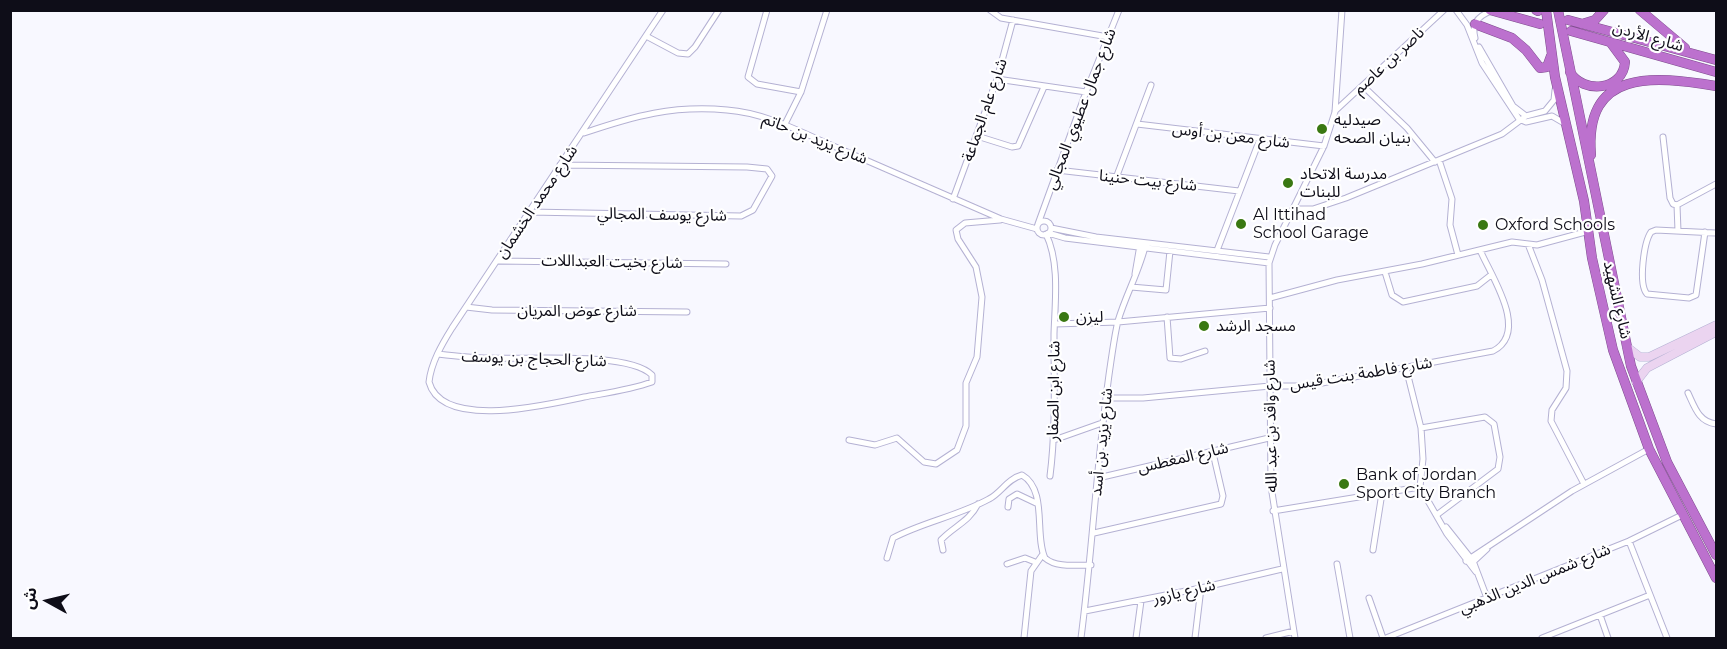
<!DOCTYPE html>
<meta charset="utf-8">
<style>
body{margin:0}
#map{position:relative;width:1727px;height:649px;overflow:hidden;background:#f8f8ff;font-family:Montserrat,"Noto Sans Arabic",sans-serif}
canvas{display:block}
.frame{position:absolute;inset:0;border:12px solid #0e0d18;pointer-events:none}
.north{position:absolute;left:18px;top:571px;width:60px;height:60px;-webkit-text-stroke:4px #fff;paint-order:stroke;rotate:278deg;font-size:16px;font-weight:700;line-height:24px;text-align:center;color:#0e0d18}
.north::after{content:'';display:block;margin:auto;width:21px;height:27px;background:#0e0d18;clip-path:polygon(50% 0,100% 100%,50% 72%,0 100%)}
</style>
<div id="map">
<canvas width="1727" height="649"></canvas>
<div class="frame"></div>
<div class="north">ش</div>
</div>
<script>
const g = document.querySelector('canvas').getContext('2d');
g.lineJoin = 'round';
function strokePath(path, color, width, dash) {
  g.strokeStyle = color;
  g.lineWidth = width;
  g.lineCap = dash ? 'butt' : 'round';
  g.setLineDash(dash || []);
  g.stroke(path);
}
function drawText(font, color, halo, rows, align = 'center') {
  g.font = font + ' Montserrat,"Noto Sans Arabic",sans-serif';
  g.lineWidth = 4.5;
  g.setLineDash([]);
  g.textBaseline = 'middle';
  g.strokeStyle = halo;
  g.fillStyle = color;
  for (const [text, x, y, turn = 0] of rows) {
    g.save();
    g.translate(x, y);
    g.rotate((+turn || 0) * Math.PI / 180);
    g.textAlign = isNaN(turn) ? turn : align;
    if (halo) g.strokeText(text, 0, 0);
    g.fillText(text, 0, 0);
    g.restore();
  }
}
const street = new Path2D(`
 M767,10l-19,67 9,7 44,8
 M990,10l11,8 107,19
 M1456,10l11,15 15,38 37,56 7,3 26,-6 12,7
 M646,36l32,17 10,1 7,-7 24,-37
 M1475,38c-4,-14 3,-22 16,-27
 M1479,47l34,59 13,10
 M997,79l89,13
 M1363,86l44,42 28,34
 M1335,111l109,-101
 M785,124l16,-32 26,-82
 M1137,124l187,22
 M584,133c50,-17 89,-28 143,-23 40,3 75,23 111,38 55,24 109,48 163,71l36,10
 M977,136l35,11 6,-1 26,-59
 M1663,137l7,61 3,6 4,1
 M1439,160l13,39 -2,26 8,30
 M1057,170l182,21
 M1116,178l35,-93
 M953,199l44,-120 16,-59
 M1677,205l39,-21
 M1677,205l1,26
 M1295,209h18l33,-11 156,-64 24,-18 19,-5 9,-11 1,-10
 M530,212l211,4 12,-6 19,-34 -5,-7 -20,-2 -187,-2
 M1037 228a7 7 0 1 1 14 0a7 7 0 1 1-14 0Z
 M1038,224l48,-132 33,-82
 M1051,228l45,9 173,20
 M1705,232l-9,63 -7,3 -42,-4c-9,-10 -3,-52 4,-62l5,-2 60,3
 M1048,233l17,5 204,25
 M1046,234c14,29 9,68 8,100 0,48 2,95 -4,142
 M1528,244l14,36 25,91 -1,17 -14,22 -1,11 33,63
 M1216,253l44,-114
 M498,261l228,3
 M1385,272l7,23 11,7 74,-16 14,-11
 M1135,274l5,-29
 M1131,287l35,3 4,-39
 M1270,298l67,-18 85,-16 90,-22 25,3 52,-14
 M466,307l26,3 195,2
 M1167,317l3,41 11,1 24,-8
 M1055,324l63,-2 152,-14
 M438,354c17,2 34,4 51,4 36,2 139,-7 163,17v7c-22,8 -46,11 -68,15 -34,7 -142,34 -155,-15 2,-19 13,-38 23,-54l211,-318
 M1406,368l15,60 2,31 -3,28 27,47 29,38
 M1688,393c7,15 11,29 28,31
 M1106,398h37l127,-12h36l187,-35c37,-19 -2,-75 -13,-101
 M1421,428l64,-11 9,7 6,33 -2,12 -60,45
 M849,440l26,5 22,-7 27,24 12,2 21,-14 9,-24v-43l11,-26 5,-60 -6,-30 -18,-28 -2,-9 9,-7 35,-3
 M1054,440l48,-17
 M1098,478l171,-40
 M1008,507l1,-8 8,-5 19,9
 M1273,511l147,-24
 M1446,527l27,34 14,37
 M1094,533l127,-29 2,-8 -10,-43
 M1629,541l38,97
 M943,550l-2,-10c13,-14 28,-18 37,-36
 M1373,550l9,-57
 M887,558l6,-20c30,-16 65,-22 96,-39 12,-6 18,-20 33,-24 26,15 12,61 23,83 11,10 31,7 46,7
 M1466,561l106,-70 77,-42
 M1472,563l15,-14
 M1007,564l18,-6 10,4
 M1337,564l13,74
 M1369,598l14,40
 M1085,611l116,-23 81,-19
 M1600,615l8,23
 M1024,638l7,-67 12,-17
 M1081,638c12,-92 16,-185 30,-277 2,-13 4,-28 7,-40 8,-27 22,-51 28,-78
 M1136,638l5,-37
 M1195,638l6,-50
 M1266,638l28,-7
 M1295,638l-24,-152 -2,-223 6,-18 49,-99 11,-34 7,-102
 M1386,638l243,-97 53,-26
 M1542,638l108,-43`);
const secondary = new Path2D(`
 M1627,347l13,10h9l67,-32
 M1636,382l11,-14 69,-36`);
const highway = new Path2D(`
 M1490,10l50,14
 M1536,10l2,1
 M1546,10l9,67 29,124 8,57 21,92 36,99 67,129
 M1558,10l73,356 36,96 49,93
 M1640,10l45,38
 M1568,20l148,40
 M1475,24l37,14 14,12 14,18 7,-1 4,-11
 M1582,24l13,-4 9,-10
 M1571,31l145,41
 M1570,72c13,22 53,19 55,-10l-14,-19
 M1591,155c-7,-87 63,-79 125,-69`);
const markers = [
 [1322,129,6,"#3a7812"],
 [1288,183,6,"#3a7812"],
 [1241,224,6,"#3a7812"],
 [1483,225,6,"#3a7812"],
 [1064,317,6,"#3a7812"],
 [1204,326,6,"#3a7812"],
 [1344,484,6,"#3a7812"]
];
const streetNames = [
 ["شارع الأردن",1648,37,16],
 ["ناصر بن عاصم",1389,61,-43],
 ["شارع جمال عطيوي المجالي",1081,109,-69],
 ["شارع عام الجماعة",985,110,-71],
 ["شارع معن بن أوس",1231,136,7],
 ["شارع يزيد بن حاتم",815,139,22],
 ["شارع بيت حنينا",1148,181,6],
 ["شارع محمد الخشمان",537,202,-56],
 ["شارع يوسف المجالي",662,215,1],
 ["شارع بخيت العبداللات",612,262,1],
 ["شارع الشهيد",1617,300,77],
 ["شارع عوض المريان",577,311],
 ["شارع الحجاج بن يوسف",534,359,2],
 ["شارع فاطمة بنت قيس",1361,374,-9],
 ["شارع ابن الصفار",1054,391,-89],
 ["شارع واقد بن عبد الله",1271,426,-91],
 ["شارع يزيد بن أسد",1102,442,-84],
 ["شارع المغطس",1183,458,-13],
 ["شارع شمس الدين الذهبي",1535,579,-22],
 ["شارع يازور",1184,592,-13]
];
const poiNames = [
 ["صيدليه",1334,120],
 ["بنيان الصحه",1334,138],
 ["مدرسة الاتحاد",1300,174],
 ["للبنات",1300,192],
 ["Al Ittihad",1253,215],
 ["School Garage",1253,233],
 ["Oxford Schools",1495,225],
 ["ليزن",1076,317],
 ["مسجد الرشد",1216,326],
 ["Bank of Jordan",1356,475],
 ["Sport City Branch",1356,493]
];
strokePath(street, '#b4b1d3', 7);
strokePath(secondary, '#b4b1d3', 9);
strokePath(highway, '#7f4e8e', 10);
strokePath(street, '#fff', 5);
strokePath(secondary, '#ebd4f0', 8);
strokePath(highway, '#bc71ce', 9);
for (const [x, y, r, color] of markers) {
  const dot = new Path2D();
  dot.arc(x, y, r, 0, 2 * Math.PI);
  g.fillStyle = color;
  g.fill(dot);
  strokePath(dot, '#fff', 2);
}
drawText('16px', '#0e0d18', '#fff', streetNames);
drawText('16px', '#0e0d18', '#fff', poiNames, 'left');
</script>
